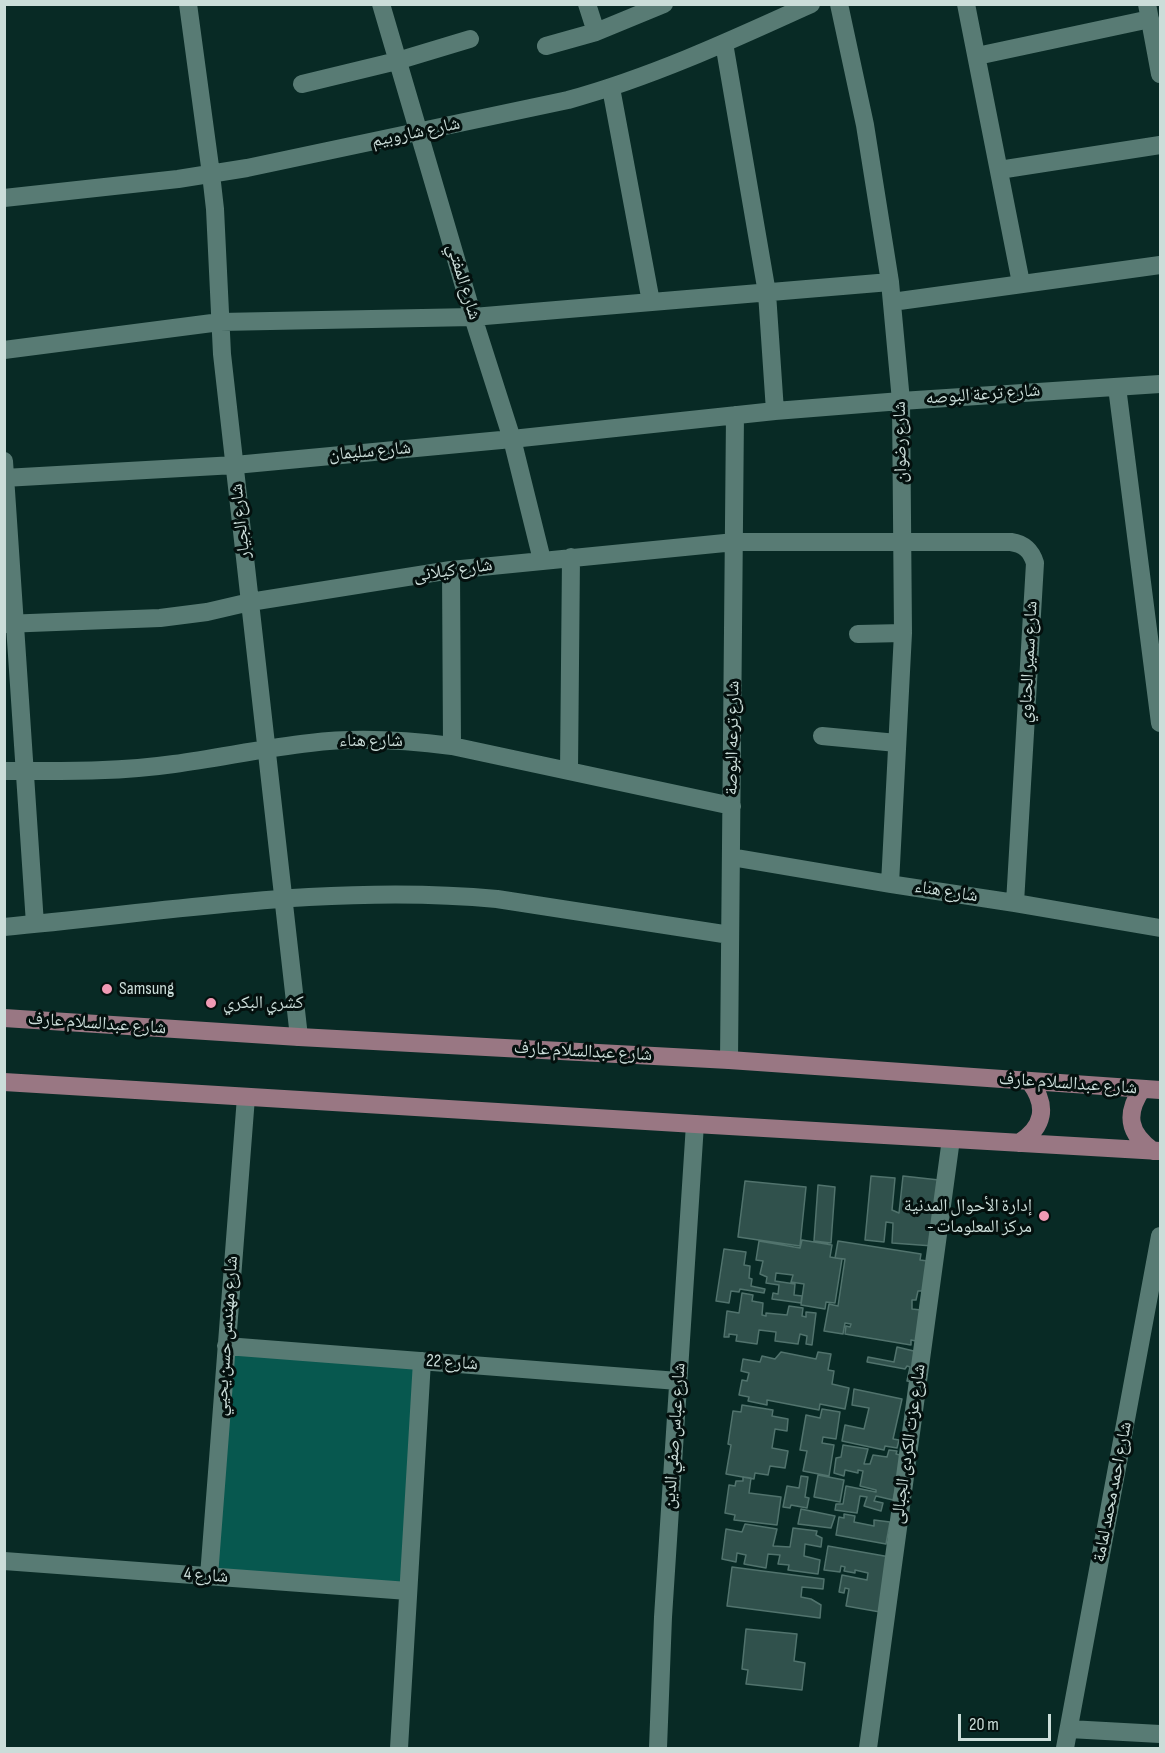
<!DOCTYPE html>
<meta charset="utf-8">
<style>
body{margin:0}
#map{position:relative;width:1165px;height:1753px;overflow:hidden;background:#082a25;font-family:"Sofia Sans Condensed",sans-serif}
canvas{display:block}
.frame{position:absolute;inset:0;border:6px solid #cbddd9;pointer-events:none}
.scale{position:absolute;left:958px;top:1714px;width:93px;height:27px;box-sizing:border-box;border:3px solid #cbddd9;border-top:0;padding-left:8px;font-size:18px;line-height:21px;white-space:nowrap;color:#cbddd9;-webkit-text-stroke:4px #04100e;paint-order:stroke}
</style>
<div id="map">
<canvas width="1165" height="1753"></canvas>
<div class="frame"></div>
<div class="scale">20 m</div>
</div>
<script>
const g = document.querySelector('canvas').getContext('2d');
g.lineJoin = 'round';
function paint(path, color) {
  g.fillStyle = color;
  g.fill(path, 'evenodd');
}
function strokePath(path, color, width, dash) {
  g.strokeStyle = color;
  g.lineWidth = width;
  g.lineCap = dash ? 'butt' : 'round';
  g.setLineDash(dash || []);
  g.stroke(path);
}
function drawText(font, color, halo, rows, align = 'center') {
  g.font = font + ' "Sofia Sans Condensed","Noto Naskh Arabic",sans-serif';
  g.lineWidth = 6;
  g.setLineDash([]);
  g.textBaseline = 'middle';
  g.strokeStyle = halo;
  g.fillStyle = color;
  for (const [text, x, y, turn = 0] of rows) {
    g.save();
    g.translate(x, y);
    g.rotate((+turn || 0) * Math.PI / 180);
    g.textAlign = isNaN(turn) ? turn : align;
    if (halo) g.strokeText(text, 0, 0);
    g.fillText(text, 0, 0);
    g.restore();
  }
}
const green = new Path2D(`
 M228,1348l191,15 -13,226 -195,-15z`);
const building = new Path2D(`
 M871,1176l24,2 -3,32 7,3 4,-37 36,4 -6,66 -41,-3 1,-20 -7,-1 -2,20 -19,-2z
 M745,1181l61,6 -6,59 -62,-9z
 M818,1185l17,2 -4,56 -17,-2z
 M802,1240l30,5 -2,12 12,2 -7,44 -9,-1 -1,7 -24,-4 3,-21 -13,-2 2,-7 -17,-2 -1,8 20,3 -1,11 8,1 -1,7 -29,-4 1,-6 5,1 1,-9 -13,-2 1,-6 -7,-3 3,-13 -7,-1 3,-19 41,7z
 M838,1241l83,13 -1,6 8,1 -5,30h-5l-2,9h-4v9l9,1 -5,31 -5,-1v5l-66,-11 1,-8 4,1 1,-3 -6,-1 -2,11 -19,-3 5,-27 9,2 7,-47 -10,-1z
 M724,1249l22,3 -2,13 6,1 -1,12 3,1 -1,7 14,3 -1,4 -24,-4 -1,3 -8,-1 -2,12 -13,-2z
 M742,1293l11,2 -1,6 11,2 -1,12 4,1v-3l21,2 2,-9 14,2 -1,8 4,1v-5l10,1 -4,32 -6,-1 1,-8 -7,-2 -2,10 -23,-3 1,-9 -17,-2 -2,14 -21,-3 1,-6 -8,-1v3h-5l3,-26 12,2z
 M897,1347l21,5 -5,30 -6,-1 3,-14 -3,-1 -2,3 -38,-7 1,-5 26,5z
 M781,1352l35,7 2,-7 13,2 -3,16 6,1 -2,13 17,4 -4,21 -25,-5 -1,6 -52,-10v5l-19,-4 1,-4 -10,-2 3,-15 5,1 2,-8 -8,-2 2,-12 17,3 2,-6 13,3z
 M854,1389l48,10 -9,40 6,1 -2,8 -12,-2 -1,4 -42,-9 3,-16 19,4 5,-21 -17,-3z
 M742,1405l31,5 -1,6 16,3 -1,12 -12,-2 -3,19 16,3 -3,17 -15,-2 -2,9 -13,-2 -1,6 -28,-5 5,-29 -3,-1 5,-33 8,1z
 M822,1409l18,3 -4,27 -13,-2 -1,6 12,2 -5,31 -26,-5 4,-20 -7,-1 6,-35 14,3z
 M843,1445l25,4 -4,15h6l3,-9 14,2 2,-7 8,1 -1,3 8,2 -11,44 -17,-4 -2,5 9,2 -2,8 -17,-5 3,-9 -7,-1 -3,17 -22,-3 1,-6h7l3,-18 30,6v-2l-16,-4 3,-15 -5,-1v3l-13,-3 -1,6 -10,-3 2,-15 5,-1z
 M818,1475l26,5 -4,22 -26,-5z
 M801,1476l7,1 -3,20 4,1 -2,10 -16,-3 -1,3 -7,-1 4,-21 12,2z
 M743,1477l8,1 -2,15 32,4 -4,28 -43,-5 1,-5 -10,-2 4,-28 6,1 1,-5h7z
 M801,1509l34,7 -4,12 -33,-4z
 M844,1514l11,2 -1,6 20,4v-6l16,2 -4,22 -50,-9 3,-18 5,1z
 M745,1524l32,5 -4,17 17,1 3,-19 24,3 -1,4 6,3 -1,9 -16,-3 -1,12 16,4 -2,14 -30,-4 1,-5 -11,-1 2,-9 -12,-1 -2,14 -22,-4 2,-9 -9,-2 -1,9 -14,-3 4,-30 16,3z
 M828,1546l62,11 -10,55 -34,-6 3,-17 -4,-1 -1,5 -5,-1 3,-17 25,5 1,-7 -13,-3v3l-11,-2 1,-4 -4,-1 -1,6 -16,-2z
 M732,1567l92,12 -1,10 -21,-2 -1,10 10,2 10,6 -1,13 -93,-12z
 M746,1629l51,5 -3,27 11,2 -3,27 -56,-6 2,-14 -6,-1z`);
const minor = new Path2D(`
 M188,4l23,170 4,35 7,145 77,683
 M381,4l92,313 39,122 30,121
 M839,4l26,121 25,157 11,119 2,232 -13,251
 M966,4l55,279
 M1147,4l13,70
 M596,32l68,-28
 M724,43l43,250 8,118
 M546,46l50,-14 -9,-28
 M977,56l173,-37
 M302,84l95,-23 73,-22
 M611,88l40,214
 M999,170l161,-25
 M4,198l174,-19 69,-11 321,-68c84,-23 164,-60 243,-96
 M892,302l268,-37
 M4,350l216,-28 253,-5 417,-35
 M1117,387l43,336
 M4,461l31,463
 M4,478l231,-13 277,-26 263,-28 126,-10 259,-17
 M451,570l1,176
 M4,624l156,-6 47,-6 43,-10 201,-32 284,-28h276c13,2 20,8 24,21l-20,340
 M858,634l45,-1
 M822,736l75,7
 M4,771c57,0 114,1 170,-7 45,-6 90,-16 136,-21 47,-6 95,-3 142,3l280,60
 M569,771l2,-214
 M731,857l159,27 125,19 145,25
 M4,927c164,-15 329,-44 493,-28l233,36
 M729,1060l6,-645
 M226,1346l452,35
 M4,1561l404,30
 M209,1576l37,-479
 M1069,1729l91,5
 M399,1748l23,-387
 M658,1748l5,-131 32,-493
 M868,1748l83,-609
 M1065,1748l95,-512`);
const major = new Path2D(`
 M4,1018l295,19 430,23 431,30
 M4,1082l691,42 465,27
 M1142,1089c-17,25 -14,44 11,62
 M1019,1143c25,-16 29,-37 11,-61`);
const markers = [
 [107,989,6,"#f09ab4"],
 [211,1003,6,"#f09ab4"],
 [1044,1216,6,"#f09ab4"]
];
const streetNames = [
 ["شارع شاروبيم",416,133,-12],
 ["شارع المفتي",463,282,73],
 ["شارع ترعة البوصه",983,395,-4],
 ["شارع رضوان",901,442,-91],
 ["شارع سليمان",370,452,-5],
 ["شارع الجيار",241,521,-96],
 ["شارع كيلانى",453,571,-8],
 ["شارع سمير الحناوي",1029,662,-87],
 ["شارع ترعه البوصة",733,738,-89],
 ["شارع هناء",371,741],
 ["شارع هناء",946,892,9],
 ["شارع عبدالسلام عارف",97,1024,4],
 ["شارع عبدالسلام عارف",583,1052,3],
 ["شارع عبدالسلام عارف",1068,1084,4],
 ["شارع مهندس حسن يحيي",227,1336,-86],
 ["شارع 22",452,1363,4],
 ["شارع عباس صفي الدين",675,1436,-86],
 ["شارع عزت الكردى الجبالى",909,1444,-82],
 ["شارع احمد محمد لمامة",1113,1492,-79],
 ["شارع 4",206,1576,4]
];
const poiNames = [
 ["Samsung",119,989],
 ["كشري البكري",223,1003],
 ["إدارة الأحوال المدنية",1032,1206,"right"],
 ["- مركز المعلومات",1032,1227,"right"]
];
paint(green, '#07584f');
paint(building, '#30514c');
strokePath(building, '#51736d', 1.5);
strokePath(minor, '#587b74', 18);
strokePath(major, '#997783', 18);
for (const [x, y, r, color] of markers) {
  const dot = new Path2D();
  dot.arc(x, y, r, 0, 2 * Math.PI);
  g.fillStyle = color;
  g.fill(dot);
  strokePath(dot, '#04100e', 2);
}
drawText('18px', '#cbddd9', '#04100e', streetNames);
drawText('18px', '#cbddd9', '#04100e', poiNames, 'left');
</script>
